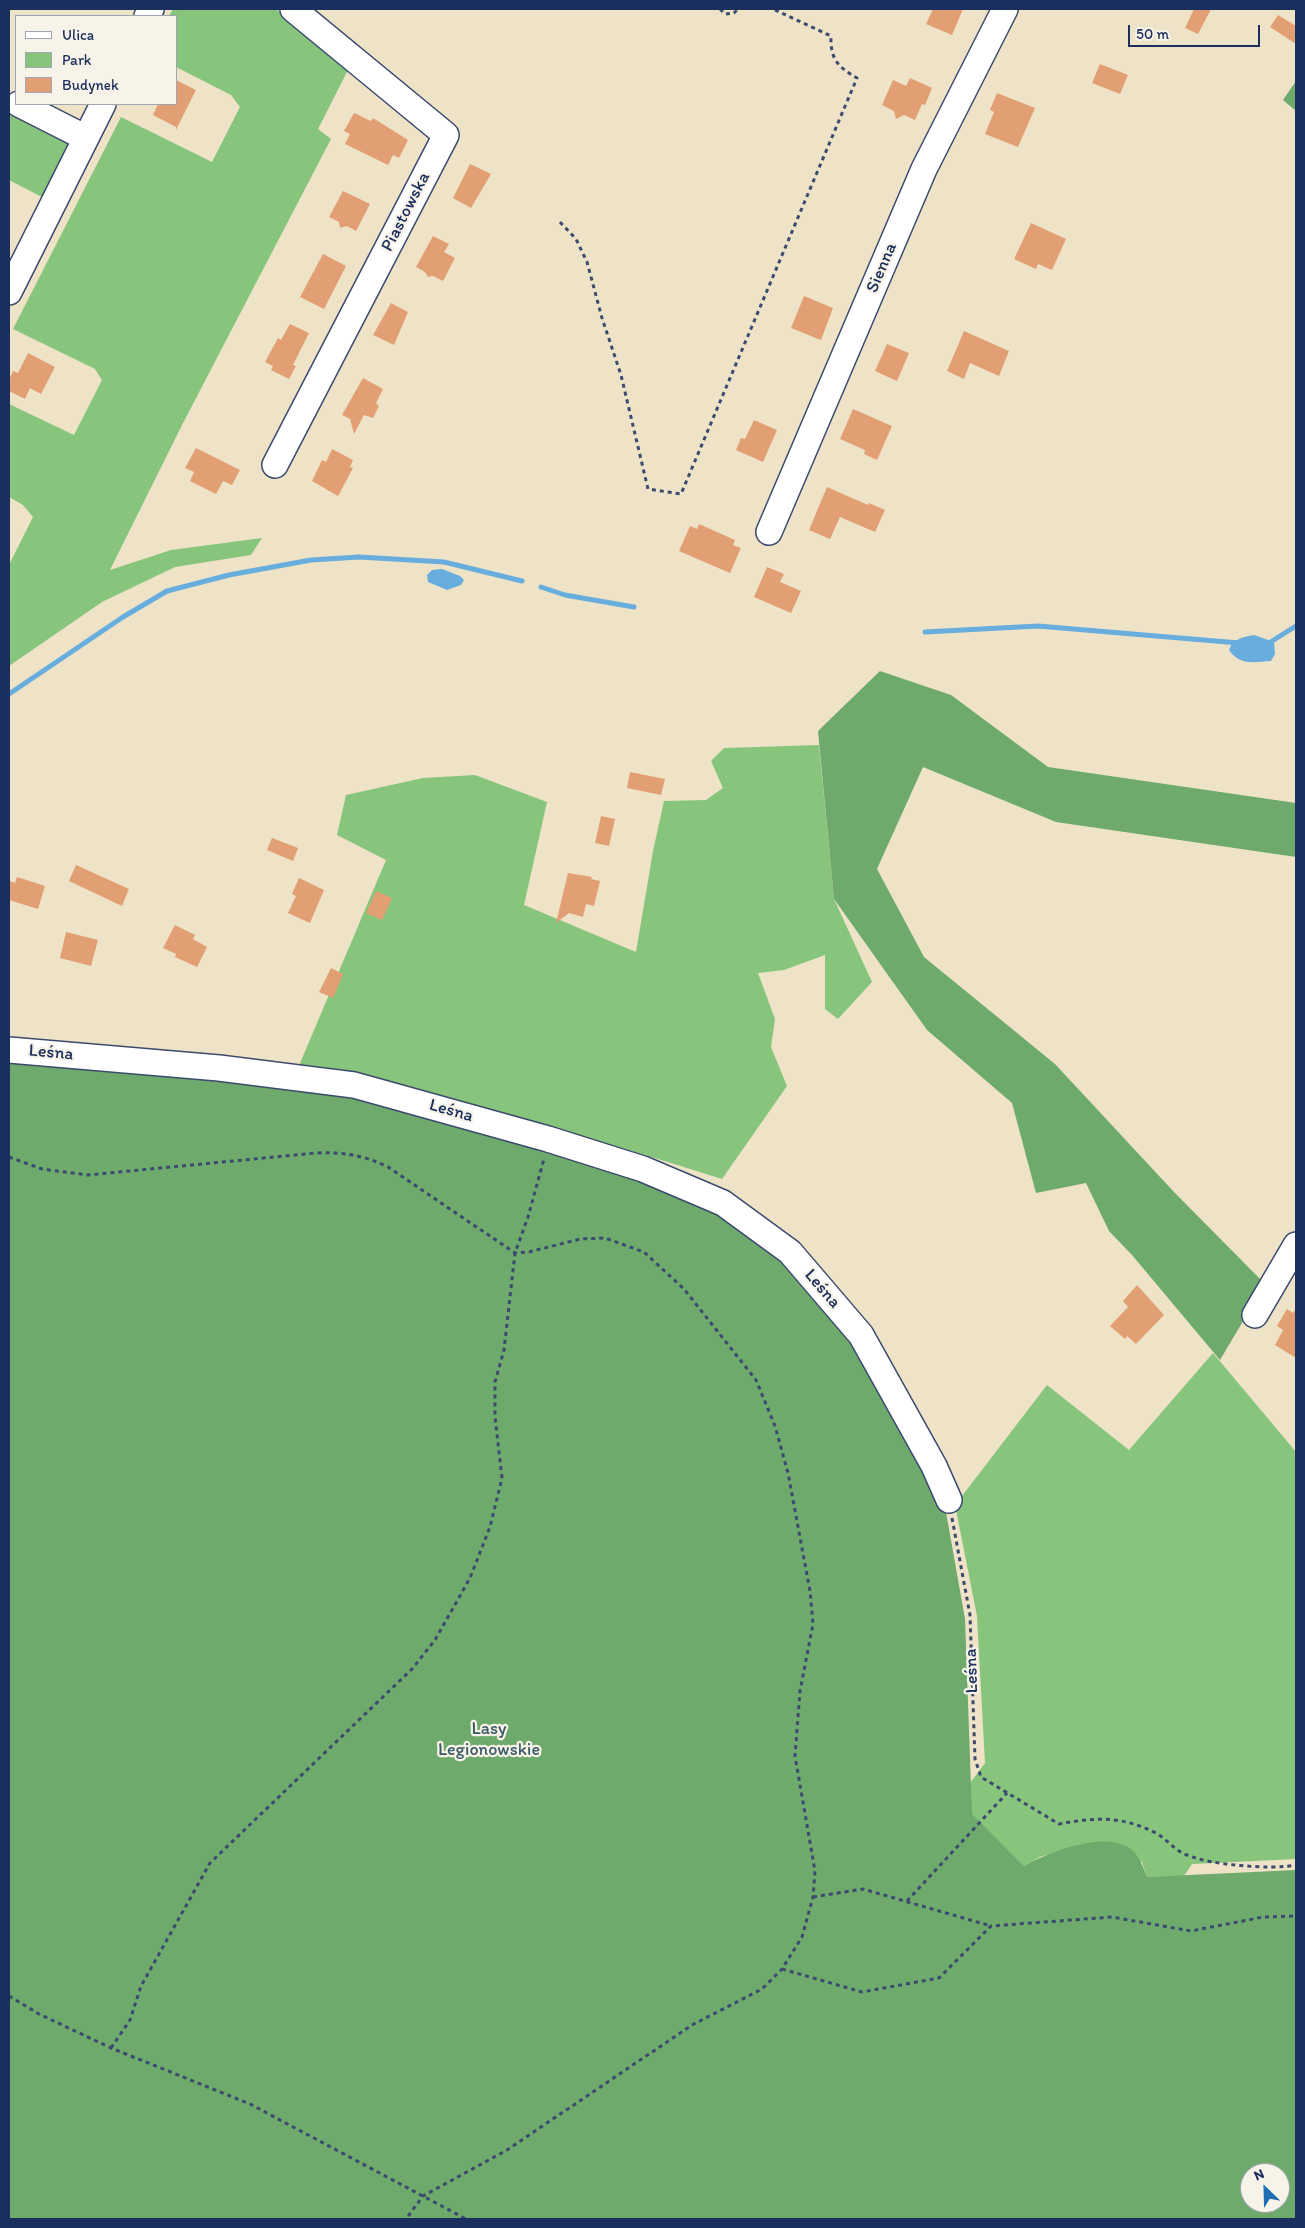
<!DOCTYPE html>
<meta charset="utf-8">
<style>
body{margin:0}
#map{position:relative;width:1305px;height:2228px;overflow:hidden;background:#eee3c7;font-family:Itim,sans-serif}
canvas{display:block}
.frame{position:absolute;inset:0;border:10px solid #1b2f5e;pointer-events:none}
.legend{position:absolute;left:15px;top:15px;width:162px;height:90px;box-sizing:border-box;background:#f7f3e8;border:1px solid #9fa5b1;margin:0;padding:6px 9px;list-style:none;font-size:15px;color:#1b2f5e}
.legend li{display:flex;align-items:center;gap:10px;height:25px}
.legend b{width:25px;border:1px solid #9fa5b1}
.north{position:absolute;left:1240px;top:2163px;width:50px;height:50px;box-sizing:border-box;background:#f7f3e8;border:1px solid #9fa5b1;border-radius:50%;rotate:336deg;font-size:14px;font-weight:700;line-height:20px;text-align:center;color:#1b2f5e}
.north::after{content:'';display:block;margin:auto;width:18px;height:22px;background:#1f6fb2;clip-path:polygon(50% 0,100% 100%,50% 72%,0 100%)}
.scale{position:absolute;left:1128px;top:25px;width:132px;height:22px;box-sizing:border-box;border:2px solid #1b2f5e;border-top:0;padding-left:6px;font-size:15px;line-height:18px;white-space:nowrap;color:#1b2f5e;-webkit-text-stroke:4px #f7f3e8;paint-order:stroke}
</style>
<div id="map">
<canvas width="1305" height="2228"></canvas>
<div class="frame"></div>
<ul class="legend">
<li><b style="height:6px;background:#fff"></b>Ulica</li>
<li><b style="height:14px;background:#87c57c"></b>Park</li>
<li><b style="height:14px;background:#e29f73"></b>Budynek</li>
</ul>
<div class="north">N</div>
<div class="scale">50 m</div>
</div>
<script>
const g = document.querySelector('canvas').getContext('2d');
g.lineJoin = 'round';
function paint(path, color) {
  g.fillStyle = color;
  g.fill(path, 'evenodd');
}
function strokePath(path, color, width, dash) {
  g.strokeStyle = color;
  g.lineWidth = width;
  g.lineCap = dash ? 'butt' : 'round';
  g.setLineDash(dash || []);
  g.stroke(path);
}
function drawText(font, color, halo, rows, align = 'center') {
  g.font = font + ' Itim,sans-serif';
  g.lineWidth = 4.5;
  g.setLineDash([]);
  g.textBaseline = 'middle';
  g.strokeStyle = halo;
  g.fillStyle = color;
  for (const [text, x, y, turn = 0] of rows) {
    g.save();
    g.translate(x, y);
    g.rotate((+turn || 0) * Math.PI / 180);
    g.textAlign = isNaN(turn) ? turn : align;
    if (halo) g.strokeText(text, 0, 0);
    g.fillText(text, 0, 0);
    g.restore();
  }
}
const green = new Path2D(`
 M173,9h103l73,59 -31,61 13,10 -149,286 -72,145 61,-20 91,-12 -11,17 -76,12 -73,35 -93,64v-101l24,-48 -10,-12 -14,-8v-93l65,31 28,-55 -7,-11 -82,-40 108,-212 91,45 28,-55 -9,-12 -55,-28v-51h-7z
 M9,106l62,32 -29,59 -33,-17z
 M819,745l15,154 38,83 -34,37 -13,-10v-54l-41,15 -26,3 17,46 -4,28 16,39 -65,93c-140,-44 -279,-86 -424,-111l88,-208 -49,-25 9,-40 77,-17 52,-3 72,27 -23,103 112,47 17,-101 11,-50 42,-1 17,-12 -12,-27 13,-13z
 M1213,1353l83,99v407l-104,5 -8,12 -37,1 -5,-15 -61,-18 -41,13 -16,9 -53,-52 -1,-31 15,-20 -8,-147 -22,-111 92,-120 82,65z`);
const forest = new Path2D(`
 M1296,81v30l-13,-11z
 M880,671l71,24 97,72 248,36v54l-240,-35 -133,-55 -46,102 47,88 131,107 119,128 91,92 -45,76 -88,-105 -23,-24 -23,-48 -50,10 -24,-90 -85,-73 -93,-131 -16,-168z
 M9,1043l360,53 154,44 200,70 62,44 79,91 80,156 21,118 7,195 52,52c25,-14 82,-37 108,-16 8,7 11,17 15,27l149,-7v349h-1287zM1250,2173h30v30h-30z`);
const water = new Path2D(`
 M442,569l18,7 4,4 -3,5 -14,5 -19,-8 -1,-7 5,-5z
 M1254,635l20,7 1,12 -4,7c-17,1 -31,5 -42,-11 4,-11 13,-13 25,-15z`);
const stream = new Path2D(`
 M541,587l24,8 69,12
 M925,632l113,-6 201,17
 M1269,643l27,-17
 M9,694l114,-77 44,-26 62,-16 82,-15 48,-3 85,5 78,19`);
const building = new Path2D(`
 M933,9h30l-11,26 -26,-11z
 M1194,9h17l-13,25 -13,-6z
 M1278,15l18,11v18l-26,-17z
 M1100,64l28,11 -8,19 -28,-11z
 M910,78l22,10 -7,17 -3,-1 -7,16 -11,-5 -8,4 -2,-8 -12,-6 11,-25 13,6z
 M176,80l20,10 -20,40v-3l-23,-12 5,-11h18z
 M997,93l38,15 -17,39 -33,-13 9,-22 -4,-2z
 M354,113l17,8 2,-3 35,22 -9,18 -6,-3 -5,10 -43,-21 5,-10 -6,-3z
 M470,164l21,10 -20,34 -18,-10z
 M343,191l27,13 -14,27 -9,-5 -7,2 -1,-6 -10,-5z
 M1031,223l35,16 -14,31 -14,-6 -2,5 -22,-10z
 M433,236l16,8 -5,8 11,6 -12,23 -10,-5 -5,1 -3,-5 -9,-5z
 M323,254l23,12 -22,43 -24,-12z
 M804,296l29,12 -12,32 -30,-12z
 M391,303l17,9 -14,33 -21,-10z
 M290,324l19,9 -16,32 3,1 -7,13 -18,-9 2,-4 -8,-4 13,-24 3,2z
 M964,331l45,20 -10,25 -29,-13 -6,16 -17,-8z
 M887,344l22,9 -12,28 -22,-10z
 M28,353l27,14 -14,27 -11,-6 -5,11 -16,-8v-11l4,-9 5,2z
 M363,378l20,11 -7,14 3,3 -6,12 -9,-3 -10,19 -4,-15 -8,-4z
 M853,409l39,17 -15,34 -13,-6 1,-4 -25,-11z
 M754,420l23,10 -14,32 -27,-12 5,-12 4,1z
 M196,448l44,22 -8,15 -9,-4 -7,13 -26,-13 4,-9 -9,-4z
 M332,449l21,11 -3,7 3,1 -15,28 -26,-15 10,-21 4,2z
 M827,487l41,18 1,-2 16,7 -10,22 -35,-15 -10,22 -21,-9z
 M699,524l36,16 -2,5 8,3 -11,25 -51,-22 11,-25 7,3z
 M767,567l17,7 -4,8 21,9 -10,22 -37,-16z
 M630,772l35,7 -4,16 -34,-7z
 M601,816l14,3 -6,27 -14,-3z
 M272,838l26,10 -5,13 -26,-11z
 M76,865l53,24 -7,17 -53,-25z
 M568,873l24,4 -1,2 9,2 -6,25 -8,-2 -3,13 -14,-4 -13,10z
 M17,877l28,9 -7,23 -29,-9v-19l6,2z
 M299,878l25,12 -14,33 -22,-10 8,-17 -4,-2z
 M376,891l16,7 -10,22 -16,-7z
 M175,925l20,10 -2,4 14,8 -10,20 -22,-10 1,-3 -13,-6z
 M66,932l32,8 -7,26 -31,-8z
 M331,968l12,6 -10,24 -14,-6z
 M1137,1285l27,30 -28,29 -9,-8 -2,3 -15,-13 18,-19 -5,-6z
 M1296,1308v50l-21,-13 8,-15 -6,-4 10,-17 6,4z`);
const path = new Path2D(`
 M720,9l5,5 9,-1 4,-4
 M560,222l16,17 11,23 15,56 19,57 27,114 33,5 176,-416c-19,-11 -27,-19 -26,-42l-58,-27
 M9,1157l33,12 46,6 228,-22c27,-1 48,2 72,14l127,86 14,-1 51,-13 25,-1 39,14 40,37 72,91 19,46 13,47 22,118 3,33 -13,67 -5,65 20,115 -2,26 -11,40 -20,32 -20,20 -70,36 -185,125 -84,46 -17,23
 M952,1518l18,97 5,144 6,18 78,47c37,-7 63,-8 97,9 11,6 19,18 31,22 23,10 85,15 109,10
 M813,1897l50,-8 128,37
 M907,1901l100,-108
 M782,1969l80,23 77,-14 52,-52 121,-9 79,14 72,-14 33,-1
 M9,1996l30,18 72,34 139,56 216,115
 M111,2048l19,-28 11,-34 69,-123 202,-194 23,-29 35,-62 20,-51 12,-49 -7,-61v-35l9,-32 11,-97 13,-36 16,-58`);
const minor = new Path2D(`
 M147,16l4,-7
 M19,104l67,34
 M9,292l94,-188
 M275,465l171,-330 -153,-126
 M769,532l155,-363 81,-160
 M9,1050l210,18 135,17 194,54 95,30 80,34 67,49 71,83 73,131 15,34
 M1255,1315l41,-70`);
const streetNames = [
 ["Piastowska",406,212,-63],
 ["Sienna",882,268,-67],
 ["Leśna",51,1053,5],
 ["Leśna",451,1111,16],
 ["Leśna",822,1289,49],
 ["Leśna",972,1671,-92]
];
const parkNames = [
 ["Lasy",489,1729],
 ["Legionowskie",489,1750]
];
paint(green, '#87c57c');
paint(forest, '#6daa6c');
paint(water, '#67aede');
strokePath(stream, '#67aede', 5);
paint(building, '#e29f73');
strokePath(minor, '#3b4a6e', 28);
strokePath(path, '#3b4a6e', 3, [4, 4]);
strokePath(minor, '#fff', 25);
drawText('18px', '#1b2f5e', '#f7f3e8', streetNames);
drawText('18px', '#3b5c67', '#f7f3e8', parkNames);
</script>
